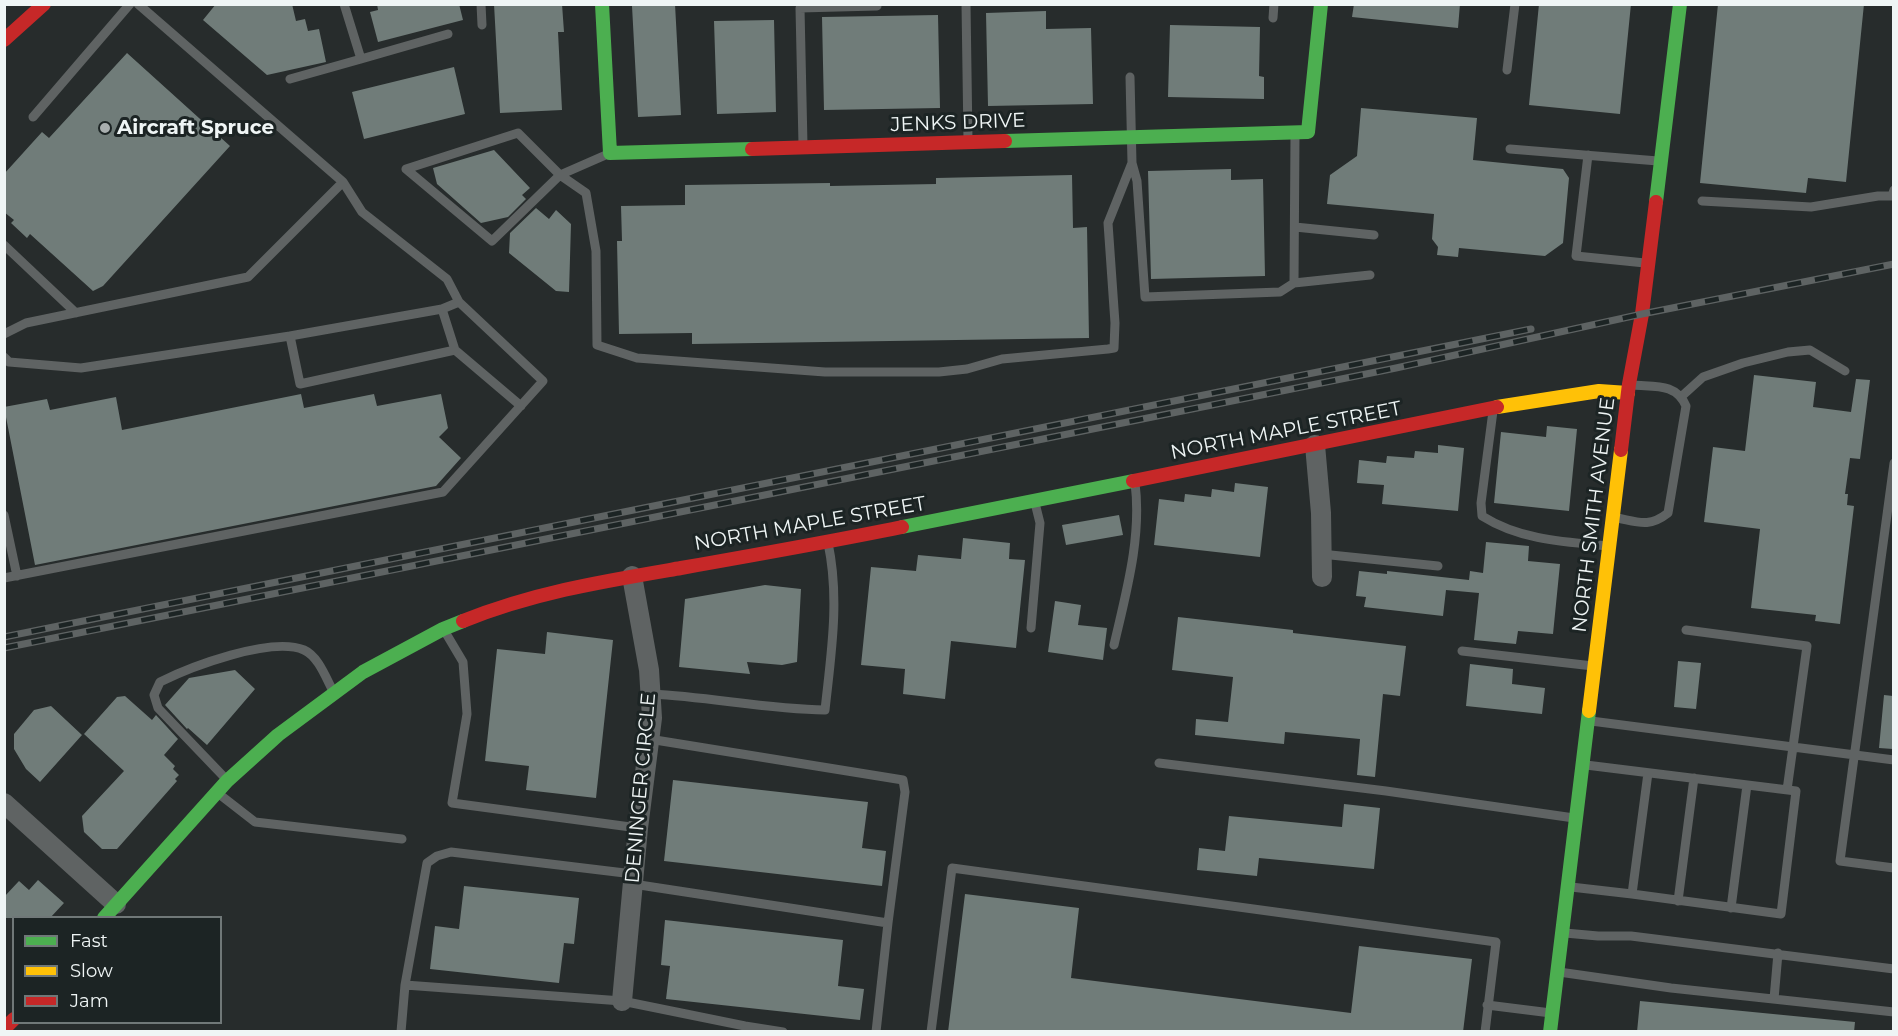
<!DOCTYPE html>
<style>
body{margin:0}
#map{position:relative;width:1898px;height:1036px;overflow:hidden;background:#272c2c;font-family:Montserrat,sans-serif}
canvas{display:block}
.frame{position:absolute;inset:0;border:6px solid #eff5f5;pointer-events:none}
.legend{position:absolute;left:12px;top:916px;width:210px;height:108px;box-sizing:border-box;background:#1c2424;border:2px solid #707878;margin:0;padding:8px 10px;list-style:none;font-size:18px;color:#eff5f5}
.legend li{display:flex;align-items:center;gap:12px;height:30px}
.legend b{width:30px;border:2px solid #707878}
</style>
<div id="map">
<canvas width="1898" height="1036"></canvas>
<div class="frame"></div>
<ul class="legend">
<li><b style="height:8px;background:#4caf50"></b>Fast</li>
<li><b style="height:8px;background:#ffc107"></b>Slow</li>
<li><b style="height:8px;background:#c62828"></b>Jam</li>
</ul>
</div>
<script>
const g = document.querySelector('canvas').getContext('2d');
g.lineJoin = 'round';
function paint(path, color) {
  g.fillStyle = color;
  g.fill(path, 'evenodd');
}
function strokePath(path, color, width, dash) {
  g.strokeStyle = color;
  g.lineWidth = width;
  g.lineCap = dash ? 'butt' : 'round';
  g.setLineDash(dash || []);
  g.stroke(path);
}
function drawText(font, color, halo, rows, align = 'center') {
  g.font = font + ' Montserrat,sans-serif';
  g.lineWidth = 6;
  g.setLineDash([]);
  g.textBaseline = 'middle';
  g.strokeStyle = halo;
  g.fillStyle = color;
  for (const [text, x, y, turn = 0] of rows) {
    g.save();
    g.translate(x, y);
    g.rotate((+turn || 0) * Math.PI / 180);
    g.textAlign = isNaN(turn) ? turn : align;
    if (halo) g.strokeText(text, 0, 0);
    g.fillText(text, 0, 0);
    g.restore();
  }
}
const building = new Path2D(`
 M216,4h76l4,17 9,-2 3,12 11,-2 7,33 -59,13 -64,-55z
 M377,4h82l4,16 -85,22 -8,-30 8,-2z
 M494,4h68l2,28h-6l4,78 -62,3z
 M675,4l6,111 -43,2 -6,-111z
 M1354,4h106l-2,24 -106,-11z
 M1539,4h92l-11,110 -91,-9z
 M1718,4h146l-18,178 -38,-4 -2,15 -106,-10z
 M1046,11v18l45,-1 2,76 -105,2 -2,-93z
 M938,15l2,93 -116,2 -2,-93z
 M774,20l2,92 -59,2 -3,-93z
 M1170,25l90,2 -1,49 5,1v22l-96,-2z
 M127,53l103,93 -127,140 -10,5 -63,-57 -3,4 -16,-15 3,-3 -10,-8v-38l38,-42 7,6z
 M454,67l11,47 -101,25 -12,-47z
 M1361,108l116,10 -4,42 90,9 6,9 -6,65 -18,13 -86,-8 -1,9 -21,-2 1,-8 -6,-8 2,-25 -107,-10 3,-29 27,-19z
 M494,150l36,38 -8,7 4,4 -18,18 -27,6 -44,-39 -4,-16z
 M1231,169v11l32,-1 2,97 -114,3 -3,-108z
 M1072,175l1,53 14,-1 2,111 -397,6v-11l-73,1 -2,-93h5l-1,-35 64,-1v-20l145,-2v3l106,-2v-6z
 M536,208l13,11 7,-9 15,14 -2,68 -13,-1 -47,-38 1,-20z
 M1754,375l62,7 -3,25 38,5 5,-33 14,1 -10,79 -10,-1 -5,36h3l-1,11 7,1 -14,118 -25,-3 1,-6 -65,-7 9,-79 -56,-7 9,-75 32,4z
 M301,394l3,14 70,-14 3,12 64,-12 7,34 -9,9 22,21 -25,28 -401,79 -31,-158 43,-8 3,11 66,-13 6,33z
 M1547,426l30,3 -8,82 -75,-8 7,-71 45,5z
 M1438,445l26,3 -6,63 -76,-7 2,-19 -27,-2 2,-23 27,3 1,-7 27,2 1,-7 23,2z
 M1235,483l33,4 -8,70 -106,-12 5,-46 25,3 1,-8 26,3 1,-8 22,3z
 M1119,515l4,20 -57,10 -4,-20z
 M963,538l47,5 -1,16 16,1 -9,88 -65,-7 -6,58 -42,-5 2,-25 -44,-4 10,-98 45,4 2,-16 43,4z
 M1486,542l43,4 -1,15 32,3 -7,70 -35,-3 -2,13 -42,-4 5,-47 -33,-3 -3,26 -79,-9 2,-10 -10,-1 3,-25 28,3v-3l82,9 1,-9 13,2z
 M765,585l36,4 -4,73 -15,3 -35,-3 3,12 -71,-7 6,-68z
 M1055,601l26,4 -3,20 29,3 -4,32 -55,-8z
 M1178,617l115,13v3l113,13 -6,50 -17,-2 -8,83 -18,-2 3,-36 -75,-7 -1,12 -89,-9 1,-16 32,3 5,-45 -61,-7z
 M547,632l66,8 -17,158 -70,-8 3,-24 -44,-5 12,-112 48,5z
 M1678,661l23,2 -5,46 -22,-2z
 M1470,664l43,5 -1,15 33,4 -3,26 -76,-8z
 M235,670l20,19 -48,56 -19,-17 -1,1 -22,-24 24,-27z
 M1884,695l9,1v53l-14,-1z
 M125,696l27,24 4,-5 22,24 -14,16 11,11 -2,3 6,6 -4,4 2,2 -60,68h-15l-18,-17 -2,-16 42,-45 -40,-37 33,-37z
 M51,706l31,29 -42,47 -14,-13 -12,-20v-15l20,-24z
 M673,780l195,22 -6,46 24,3 -4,35 -218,-25z
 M1344,804l36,4 -6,61 -115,-11 -2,18 -60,-6 2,-22 26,3 4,-35 113,11z
 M38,880l26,23 -14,15h-46v-21l15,-16 10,9z
 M464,886l115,12 -5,46 -10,-1 -5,40 -129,-14 5,-43 24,3z
 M965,894l114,14 -8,70 280,35 8,-67 113,13 -9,73h-515z
 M665,920l178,20 -5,46 26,3 -4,31 -194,-21 4,-33 -9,-1z
 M1640,1001l215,21 -1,10h-217z`);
const lane = new Path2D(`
 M481,4l1,21
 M966,4l2,136
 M1273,18l1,-14
 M361,59l87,-25
 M1507,70l8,-66
 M290,79l71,-20 -17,-55
 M33,117l97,-113
 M1295,135l-1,148 76,-8
 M803,145l-3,-137 77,-2
 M1510,149l148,12
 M608,154l-48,21 -42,-42 -112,36 86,72 68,-66 26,18 10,58 1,94 40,13 188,14h114l28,-3 35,-10 106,-10 6,-1 1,-25 -7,-100 24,-60 -2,-86
 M1588,155l-12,101 69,7
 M1132,163l5,18 8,116 135,-5 14,-9
 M343,182l19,30 85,67 12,23
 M1702,201l109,6 67,-11h14l2,-6
 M1295,227l79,8
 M4,245l72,68
 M442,309l13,41
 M4,334l22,-11 222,-46 95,-95 -205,-178
 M290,336l10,48 155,-34 66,56
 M4,357l5,5 72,6 209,-32 152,-27 17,-7 84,79 -100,111 -439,86
 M1682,396l21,-19 40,-14 45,-11 22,-2 35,21
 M1493,411l-12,92 1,13c38,24 82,26 126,30
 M1894,463l-54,398 54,7
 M4,515l13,61
 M1617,518c21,4 32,10 51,-5l18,-107c-10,-23 -31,-19 -53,-21
 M1321,554l117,12
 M1031,628l9,-105 -5,-20
 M444,630l19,32 4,52 -15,89 186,25
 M1686,630l121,16 -20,144
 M1114,645c12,-52 28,-108 21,-162
 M1462,651l131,15
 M652,694c58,3 115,15 173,16 6,-56 15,-111 3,-167
 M1591,721l303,39
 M1159,763l227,28 188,27
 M1586,765l210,26 -15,123 -149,-20 16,-121
 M226,779l-68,-71 -4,-13 6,-13c30,-15 111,-46 144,-32 14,6 22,28 29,41
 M219,794l36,28 147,17
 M633,884l255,39 17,-131 -2,-12 -254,-41
 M1571,887l61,7
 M1678,901l16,-123
 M1731,908l16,-123
 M1565,933l33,3h33l263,33
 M1559,972l112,16 223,24
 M405,985l217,16 123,25 38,6
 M1774,999l4,-46
 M1487,1005l64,8
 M401,1032l4,-47 22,-122 10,-7 14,-4 182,22
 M876,1032l12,-109
 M931,1032l21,-164 544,74 -11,90`);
const street = new Path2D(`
 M1315,445l6,68 1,64
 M4,803l112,101
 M622,1001l16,-173 14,-110 -3,-48 -17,-94`);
const fast = new Path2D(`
 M602,4l8,149 142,-4
 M1005,141l303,-9 13,-128
 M1656,202l24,-198
 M902,527l231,-46
 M104,918l123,-137 51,-46 85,-63 80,-43 20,-8
 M1550,1032l39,-321`);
const slow = new Path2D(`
 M1497,407l102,-16 29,2
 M1589,711l32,-261`);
const jam = new Path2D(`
 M4,40l40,-36
 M752,149l253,-8
 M1621,450l8,-66 13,-70 14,-112
 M1133,481l364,-74
 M463,621c72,-29 142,-40 218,-53 74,-13 148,-26 221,-41
 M4,1029l10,-10`);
const rail = new Path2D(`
 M4,637l1527,-308
 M4,648l1392,-280 246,-54 252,-50`);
const markers = [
 [105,128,6,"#a9afaf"]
];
const streetNames = [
 ["JENKS DRIVE",958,123,-2],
 ["NORTH MAPLE STREET",1286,431,-11],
 ["NORTH SMITH AVENUE",1594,515,-83],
 ["NORTH MAPLE STREET",810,524,-10],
 ["DENINGER CIRCLE",641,788,-85]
];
const poiNames = [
 ["Aircraft Spruce",117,128]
];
paint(building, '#707c79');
strokePath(lane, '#5f6363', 9);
strokePath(street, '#5f6363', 20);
strokePath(fast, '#4caf50', 14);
strokePath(slow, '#ffc107', 14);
strokePath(jam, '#c62828', 14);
strokePath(rail, '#5e6363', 7);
strokePath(rail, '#1c2424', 4.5, [14]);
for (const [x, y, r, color] of markers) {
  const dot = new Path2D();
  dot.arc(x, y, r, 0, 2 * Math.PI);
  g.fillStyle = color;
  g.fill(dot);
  strokePath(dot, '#1c2424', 2);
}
drawText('20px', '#eff5f5', '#1c2424', streetNames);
drawText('bold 20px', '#eff5f5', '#1c2424', poiNames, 'left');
</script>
